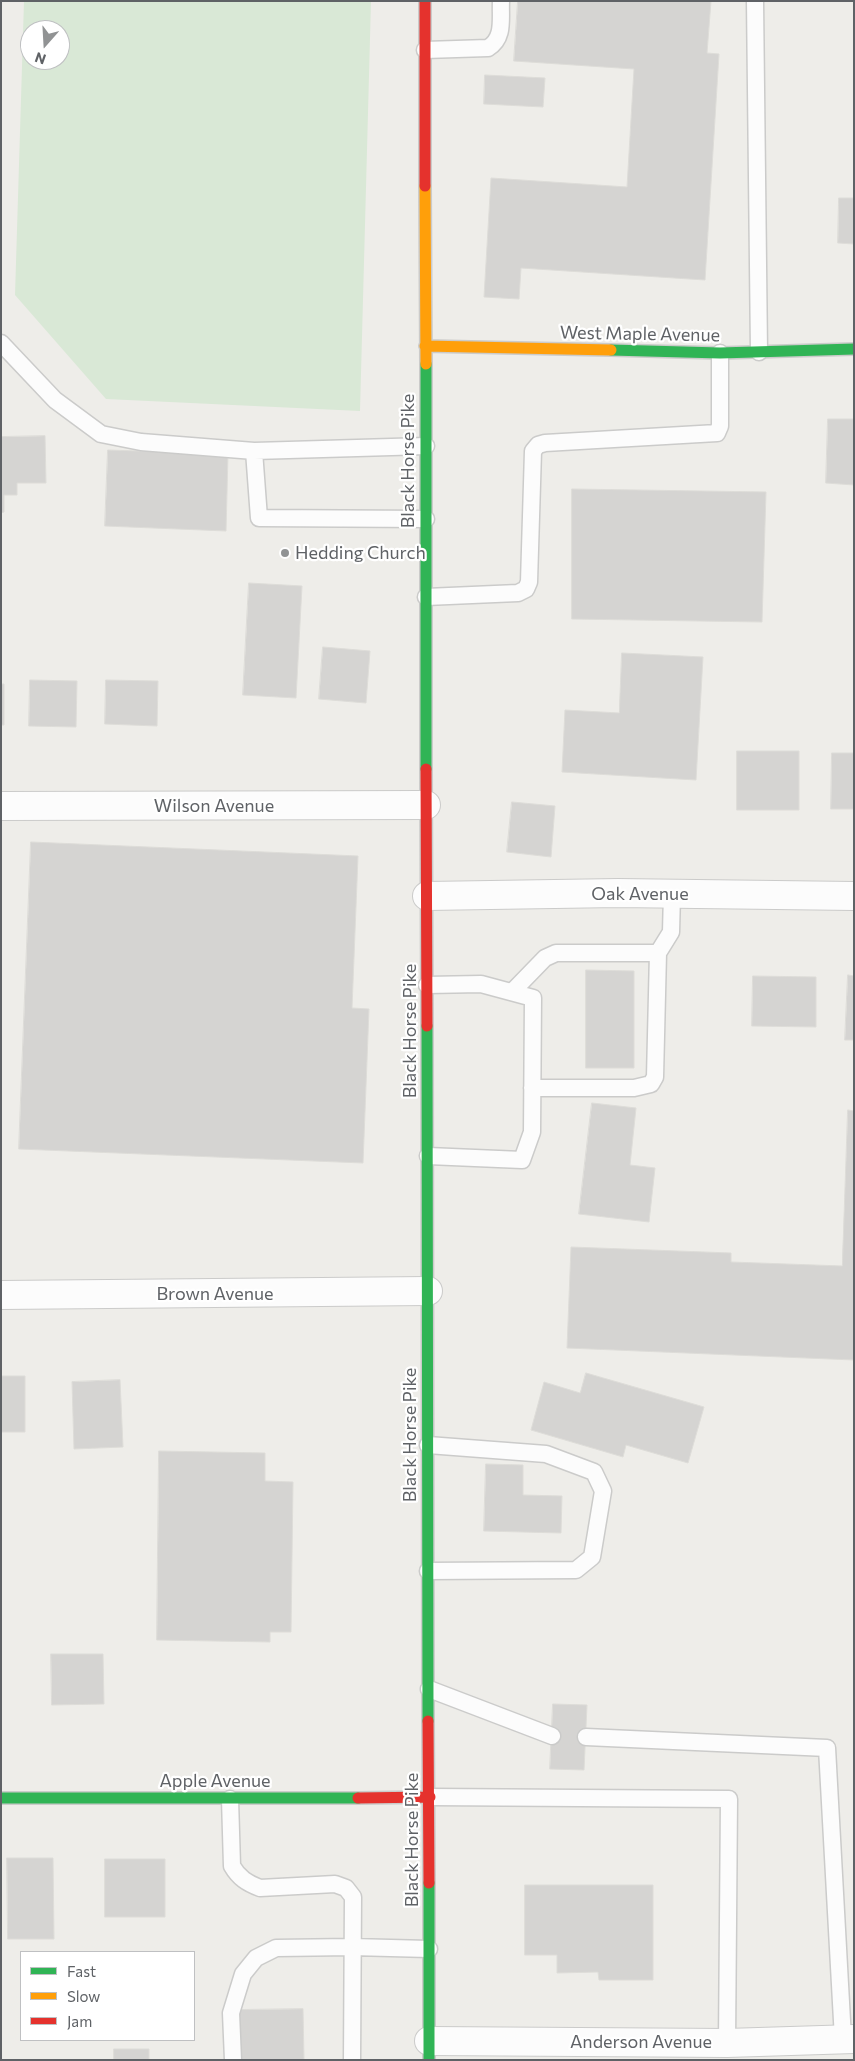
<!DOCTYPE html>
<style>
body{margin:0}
#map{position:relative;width:855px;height:2061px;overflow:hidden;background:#eeede9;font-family:Commissioner,sans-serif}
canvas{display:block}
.frame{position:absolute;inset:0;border:2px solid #5f6266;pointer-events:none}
.legend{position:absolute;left:20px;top:1951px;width:175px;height:90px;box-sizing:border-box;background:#fff;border:1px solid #bfc0c2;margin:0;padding:6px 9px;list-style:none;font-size:15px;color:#5f6266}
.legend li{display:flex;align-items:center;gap:10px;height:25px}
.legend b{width:25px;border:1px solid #bfc0c2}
.north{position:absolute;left:20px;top:20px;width:50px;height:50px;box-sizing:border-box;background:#fff;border:1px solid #bfc0c2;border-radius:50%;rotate:199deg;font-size:14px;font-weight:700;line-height:20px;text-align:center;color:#5f6266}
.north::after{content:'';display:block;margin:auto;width:18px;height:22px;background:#919394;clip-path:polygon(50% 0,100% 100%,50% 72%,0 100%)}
</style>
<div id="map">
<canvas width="855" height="2061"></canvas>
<div class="frame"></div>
<ul class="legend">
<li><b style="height:6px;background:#30b455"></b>Fast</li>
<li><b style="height:6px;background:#ff9f0a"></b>Slow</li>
<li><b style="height:6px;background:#e5322d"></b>Jam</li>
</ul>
<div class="north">N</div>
</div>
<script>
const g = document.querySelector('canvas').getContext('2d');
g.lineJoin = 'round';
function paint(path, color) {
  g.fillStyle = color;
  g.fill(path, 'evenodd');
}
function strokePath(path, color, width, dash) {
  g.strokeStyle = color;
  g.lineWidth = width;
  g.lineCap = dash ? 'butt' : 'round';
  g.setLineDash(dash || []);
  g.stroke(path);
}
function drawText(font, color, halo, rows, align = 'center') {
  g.font = font + ' Commissioner,sans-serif';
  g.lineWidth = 4.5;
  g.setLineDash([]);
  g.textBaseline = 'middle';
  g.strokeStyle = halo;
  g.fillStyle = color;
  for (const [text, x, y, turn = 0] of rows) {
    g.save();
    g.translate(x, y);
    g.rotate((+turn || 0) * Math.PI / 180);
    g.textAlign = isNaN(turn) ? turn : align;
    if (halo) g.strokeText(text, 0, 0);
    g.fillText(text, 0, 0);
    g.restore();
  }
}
const green = new Path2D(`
 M24,1h347l-11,410 -254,-12 -91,-104zM30,30h30v30h-30z`);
const building = new Path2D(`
 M518,1h193l-4,52 12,1 -14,226 -184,-12 -2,31 -35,-2 7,-119 136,9 7,-118 -120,-8z
 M485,75l60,3 -2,29 -59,-3z
 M839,198h15v46l-16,-1z
 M828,419h26v66l-28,-2z
 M45,436l1,47h-29v12h-13v17l-3,1v-76z
 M108,450l120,4 -2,77 -121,-5z
 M572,489l194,3 -4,130 -190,-3z
 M249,583l53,3 -6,112 -53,-3z
 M323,647l47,4 -4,52 -47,-4z
 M622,653l81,4 -7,123 -134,-8 3,-62 54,3z
 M30,680l47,1 -1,46 -47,-1z
 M106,680l52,1 -1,45 -52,-2z
 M1,684h3v41h-3z
 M737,751h62v59h-62z
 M832,753h22v56h-23z
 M512,802l43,4 -4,51 -44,-5z
 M31,842l327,14 -6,152 17,1 -6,154 -344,-14z
 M586,970l48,1v97h-48z
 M848,975l6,1v64h-9z
 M753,976l63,1v50l-64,-1z
 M592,1103l44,5 -6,57 25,3 -6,54 -70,-8z
 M848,1110l6,1v249l-287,-12 4,-101 160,6v9l111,4z
 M586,1373l118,34 -16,56 -62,-18 -3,12 -92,-27 13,-48 36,11z
 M1,1376h24v56h-24z
 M120,1380l3,67 -49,2 -2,-67z
 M159,1451l106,2v28l28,1 -2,150h-21v10l-113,-2z
 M486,1464l37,1v30l39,1 -1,37 -77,-2z
 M51,1654h52l1,50 -52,1z
 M553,1704l34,1 -3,65 -34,-1z
 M7,1858h46l1,81h-46z
 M105,1859h60v58h-60z
 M525,1885h128v95h-54l-1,-8 -41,1v-18h-32z
 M303,2009l1,51h-66l-1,-50z
 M114,2049h35v11h-35z`);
const lane = new Path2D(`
 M755,1l4,351
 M425,50l63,-2c17,-10 12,-30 13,-47
 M1,343l54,57 46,34 40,8 113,9
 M426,519l-167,-1 -5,-67 172,-5
 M426,597l92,-4 8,-4 3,-7 4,-131 5,-6 7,-2 172,-10 3,-7v-73
 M427,985l54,-1 52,14 -1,134 -10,28 -94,-4
 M512,992l33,-34 11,-5h102
 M532,1088h102l17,-4 4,-7 3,-124 13,-21 1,-38
 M428,1571l148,-1 16,-13 11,-66 -9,-19 -48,-18 -118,-9
 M429,1689l123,47
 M586,1737l241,11 16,291
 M430,1797l299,2 -2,244
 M230,1799l2,67c7,12 15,17 28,22l75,-4 11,4 7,9 -1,163
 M233,2060l-2,-47 12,-39 13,-16 20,-10 76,-1 77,2`);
const street = new Path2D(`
 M1,806l425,-1
 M427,896l191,-3 236,3
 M1,1295l427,-4
 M429,2041l298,2 127,-4`);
const fast = new Path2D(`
 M611,350l109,3 134,-4
 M426,364v405
 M427,1026l1,695
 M1,1798h357
 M429,1883v177`);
const slow = new Path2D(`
 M425,186l1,178
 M425,346l186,4`);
const jam = new Path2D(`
 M425,1v185
 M426,769l1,257
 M428,1721l1,162
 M358,1798l72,-1`);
const markers = [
 [285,553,5,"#919394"]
];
const streetNames = [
 ["West Maple Avenue",640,334,1],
 ["Black Horse Pike",408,461,-90],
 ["Wilson Avenue",214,806],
 ["Oak Avenue",640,894],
 ["Black Horse Pike",410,1031,-90],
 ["Brown Avenue",215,1294],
 ["Black Horse Pike",410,1435,-90],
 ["Apple Avenue",215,1781],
 ["Black Horse Pike",412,1840,-90],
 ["Anderson Avenue",641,2042]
];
const poiNames = [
 ["Hedding Church",295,553]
];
paint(green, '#d9e8d6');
paint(building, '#d5d4d2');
strokePath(building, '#dddcd8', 1);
strokePath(lane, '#cbcbca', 19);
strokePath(street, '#cbcbca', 30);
strokePath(fast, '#cbcbca', 14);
strokePath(slow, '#cbcbca', 14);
strokePath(jam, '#cbcbca', 14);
strokePath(lane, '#fcfcfc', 16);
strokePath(street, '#fcfcfc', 28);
strokePath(fast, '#30b455', 11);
strokePath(slow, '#ff9f0a', 11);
strokePath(jam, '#e5322d', 11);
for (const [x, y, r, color] of markers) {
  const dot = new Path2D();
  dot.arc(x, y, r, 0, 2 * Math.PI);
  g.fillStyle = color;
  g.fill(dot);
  strokePath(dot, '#fff', 2);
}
drawText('18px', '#5f6266', '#fff', streetNames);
drawText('18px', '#5f6266', '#fff', poiNames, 'left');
</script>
